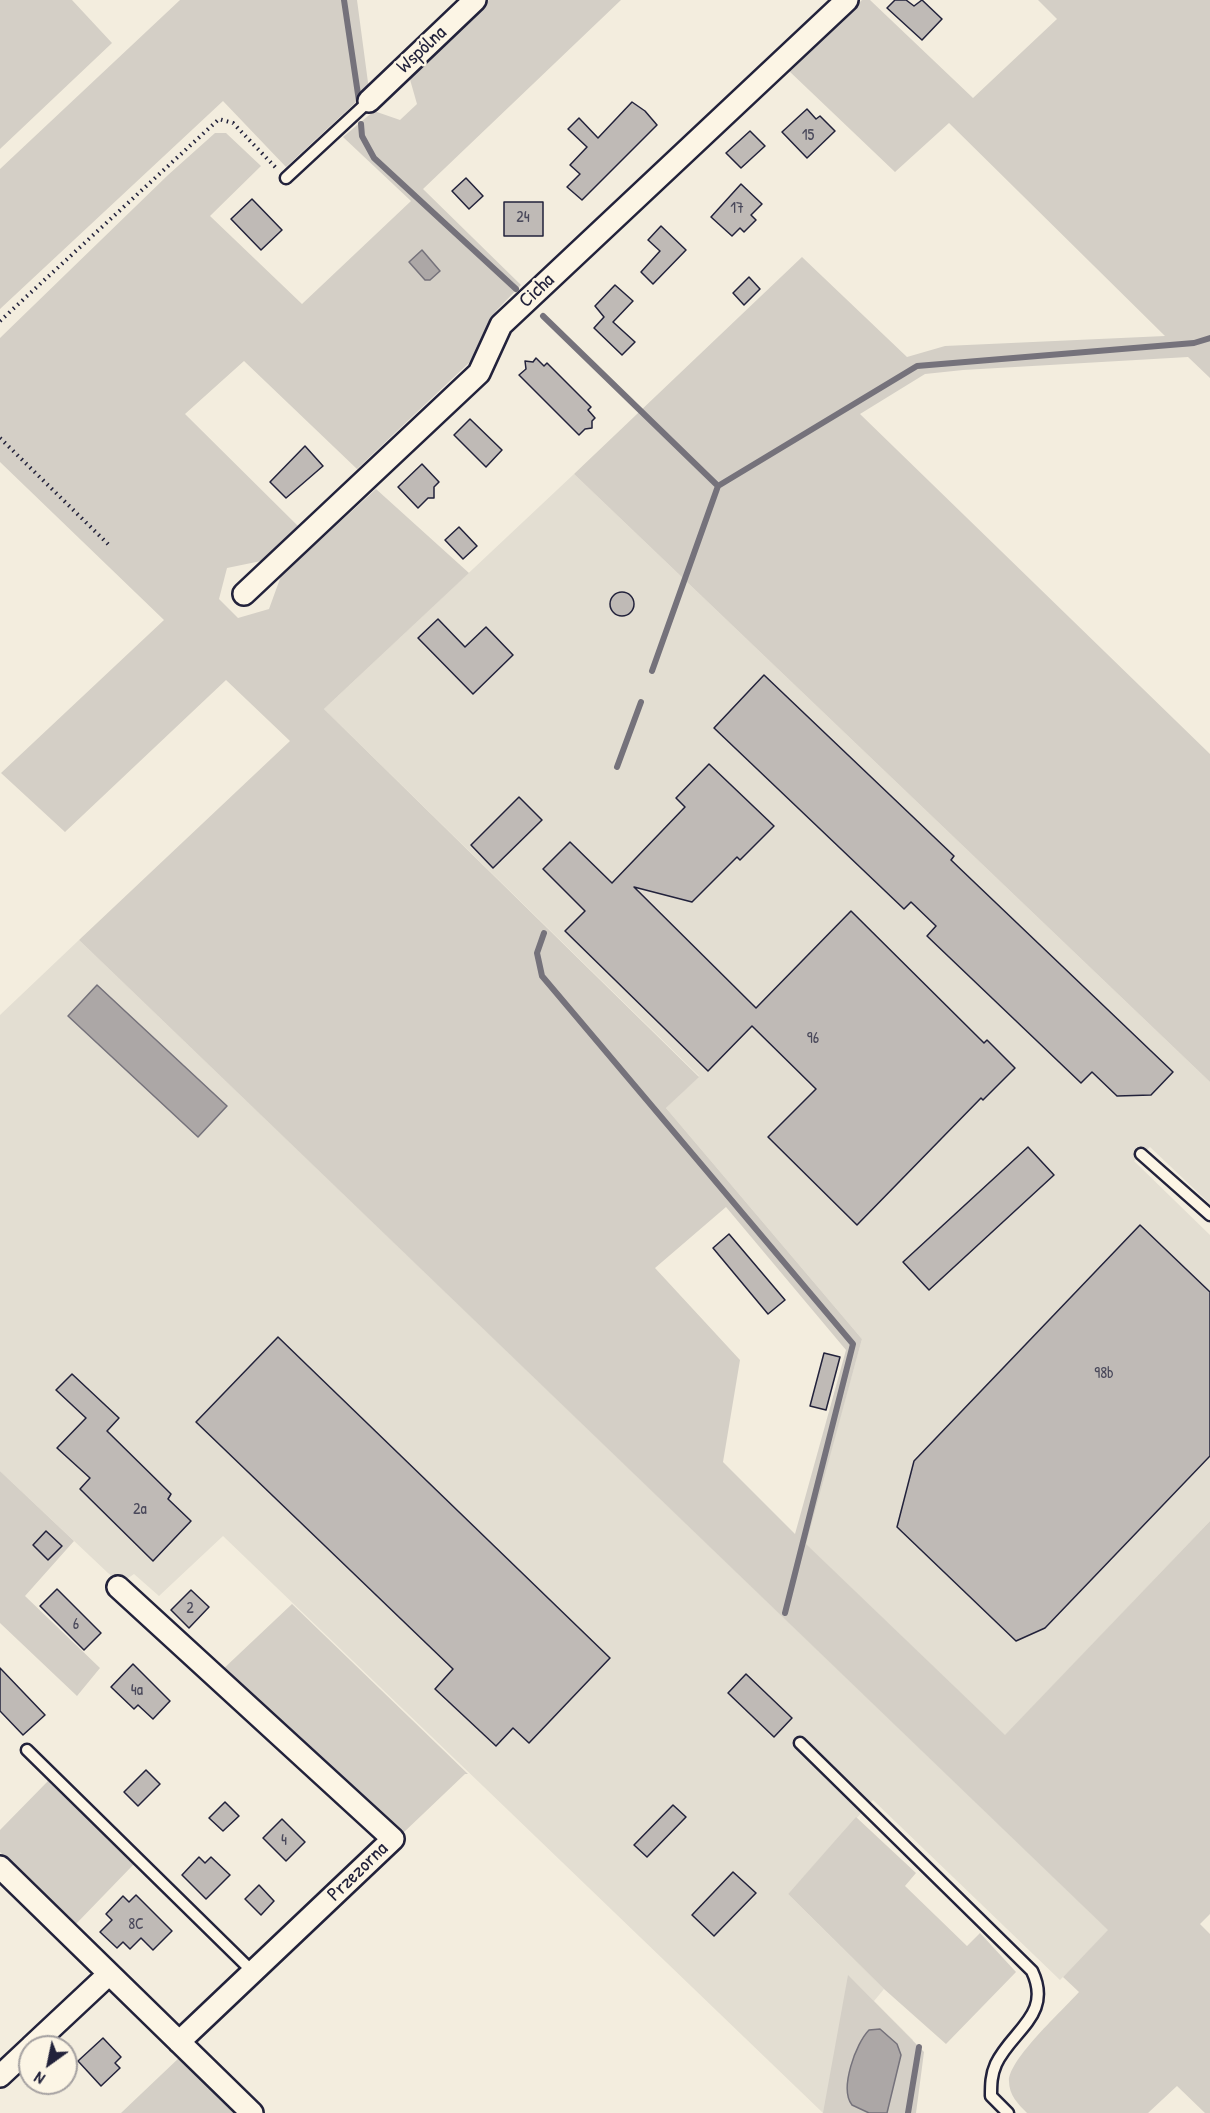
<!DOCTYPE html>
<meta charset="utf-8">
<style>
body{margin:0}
#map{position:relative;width:1210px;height:2113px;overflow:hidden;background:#f3edde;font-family:"Patrick Hand",sans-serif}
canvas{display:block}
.north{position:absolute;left:18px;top:2035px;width:60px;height:60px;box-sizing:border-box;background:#fcf5e5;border:2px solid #a5a1a1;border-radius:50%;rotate:213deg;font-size:16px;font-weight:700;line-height:24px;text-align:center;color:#22223b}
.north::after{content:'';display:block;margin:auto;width:21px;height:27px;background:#22223b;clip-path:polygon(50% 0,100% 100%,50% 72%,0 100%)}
</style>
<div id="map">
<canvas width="1210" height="2113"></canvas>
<div class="north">N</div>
</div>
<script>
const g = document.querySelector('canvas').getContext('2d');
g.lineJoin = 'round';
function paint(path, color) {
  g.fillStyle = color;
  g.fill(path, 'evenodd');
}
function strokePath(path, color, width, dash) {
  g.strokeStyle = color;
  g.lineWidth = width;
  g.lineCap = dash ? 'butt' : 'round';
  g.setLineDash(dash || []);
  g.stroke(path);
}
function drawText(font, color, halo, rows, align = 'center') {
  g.font = font + ' "Patrick Hand",sans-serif';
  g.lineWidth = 5;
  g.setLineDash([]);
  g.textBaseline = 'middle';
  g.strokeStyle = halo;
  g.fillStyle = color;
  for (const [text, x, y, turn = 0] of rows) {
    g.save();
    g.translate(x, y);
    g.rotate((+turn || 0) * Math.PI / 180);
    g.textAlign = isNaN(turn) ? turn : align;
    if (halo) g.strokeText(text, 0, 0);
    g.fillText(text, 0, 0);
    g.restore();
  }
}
const built = new Path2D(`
 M574,474l636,608v122l-60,-57 -16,14 76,74v286l-205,215 -200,-192 57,-205 -196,-231 33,-32 -375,-367z
 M79,940l1030,990 -49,50 -187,-180 -85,94 96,95 -10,12 39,39 -10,73h-80l-600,-577 -64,60 -25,-22 -13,9 -13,-10 -108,-102v-456z`);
const green = new Path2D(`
 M0,0h72l40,43 -112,106z
 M180,0h177l12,90 -83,77 -63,-66 -223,208v-140z
 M489,0h132l-198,189 98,96 -25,26 -24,49 -115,109 -113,-108 -59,53 113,112 -37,35 -34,7 -8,31 19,19 31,-9 12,-33 95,-87 93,84 -145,136 375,368 -33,31 196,231 -56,205 199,191 205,-214v393l-10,10 10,10v179h-5l-28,-27 -29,27h-121c-9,-9 -18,-18 -18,-32 0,-22 54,-71 70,-89l-16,-15 45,-47 -1029,-990 211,-199 -64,-61 -161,152 -64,-59 163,-153 -164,-158v-124l168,-163 47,-42h11l35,33 -51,50 92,88 109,-103 -68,-64 31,-26 26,9 17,-16 -8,-28zM726,1207l120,143 -51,184 -72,-72 17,-102 -85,-92z
 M862,0h8l103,98 84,-79 -19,-19h172v378l-22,-21 -225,13 -38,4 -65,40 350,340v328l-636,-608 228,-217 105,100 38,-11 220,-10 -216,-213 -54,49 -107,-102z
 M0,1471l74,70 -49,55 75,72 -23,28 -77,-73z
 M292,1604l176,170h-3l-63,60 -182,-162z
 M48,1781l86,83 -59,61 -75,-73v-22z
 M856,1817l60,56 -11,13 62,60 13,-13 36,39 -70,72 -62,-55 -96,-95z
 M848,1975l76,77 -8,61h-93z
 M181,2056l58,57h-118z`);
const water = new Path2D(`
 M422,250l18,21 -10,9h-5l-16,-18z
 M97,985l130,121 -29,31 -130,-121z
 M880,2029l17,15 4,11 -14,58h-18l-17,-8c-13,-16 4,-62 17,-75z`);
const stream = new Path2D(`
 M344,0l15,101
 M361,124l1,12 12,22 142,131
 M543,316l175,170
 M652,671l66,-185 199,-120 277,-23 16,-5
 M617,767l24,-65
 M544,933l-7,20 5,23 311,368 -68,269
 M908,2113l11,-66`);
const building = new Path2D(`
 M895,0h11l8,6 8,-6 20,19 -20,21 -35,-32z
 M632,102l13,9 12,14 -75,75 -15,-13 13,-13 -10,-9 17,-18 -19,-18 11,-11 19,20z
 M807,109l9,10 4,-3 15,15 -28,27 -25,-26z
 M750,131l15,15 -24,22 -15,-15z
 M466,178l17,18 -14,13 -17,-18z
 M741,184l21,20 -11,11 5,5 -12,12 -4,-4 -8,8 -21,-19z
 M252,199l30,31 -21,20 -30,-31z
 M504,202h39v34h-39z
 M661,226l25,24 -33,34 -12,-12 19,-21 -12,-11z
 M749,277l11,12 -16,16 -11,-12z
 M615,285l18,16 -20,21 22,20 -13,13 -28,-27 10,-11 -9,-11z
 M536,358l8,8 3,-3 44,44 -3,3 7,8 -3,3v7l-7,1 -6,6 -60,-60 7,-6 -1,-8 8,1z
 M470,419l32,31 -16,17 -32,-32z
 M305,446l18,20 -37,32 -16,-16z
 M422,464l17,18 -5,5v11h-6l-10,10 -20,-21z
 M459,527l18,19 -14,13 -18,-19z
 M610 604a12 12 0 1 1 24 0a12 12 0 1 1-24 0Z
 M438,619l27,28 21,-20 27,28 -40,39 -55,-56z
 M764,675l190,181 -3,4 222,212 -22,23 -34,1 -25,-24 -11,11 -154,-147 9,-10 -25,-24 -7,7 -190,-181z
 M709,764l65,62 -34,34 -3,-3 -45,45 -58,-15 122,121 95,-97 133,132 3,-3 28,28 -32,32 -2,-2 -124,127 -89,-88 48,-48 -64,-63 -44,45 -143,-140 20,-20 -42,-42 27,-27 42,41 73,-76 -9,-9z
 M519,797l23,23 -49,48 -22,-23z
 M1028,1147l26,28 -125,115 -26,-28z
 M1140,1225l70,67v164l-165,172 -29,13 -119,-114 17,-66z
 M729,1234l56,66 -17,14 -55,-66z
 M278,1337l332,321 -81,85 -16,-15 -17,18 -61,-57 18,-20 -257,-247z
 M824,1353l16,4 -14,53 -16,-4z
 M72,1374l47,44 -12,13 64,63 -3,5 23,22 -38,40 -73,-72 10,-11 -33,-30 29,-30 -30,-28z
 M46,1531l16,15 -14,14 -15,-15z
 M57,1589l44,44 -17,17 -44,-44z
 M191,1590l18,17 -20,21 -18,-18z
 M133,1664l37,37 -17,18 -15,-14 -4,4 -23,-22z
 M0,1668l45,47 -22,20 -23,-24z
 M746,1674l46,44 -18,19 -46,-44z
 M146,1770l14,14 -22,22 -14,-14z
 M225,1802l14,14 -16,15 -14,-13z
 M673,1805l13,12 -39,40 -13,-12z
 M282,1819l23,23 -19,19 -23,-23z
 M199,1857l6,6 6,-6 19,18 -24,24 -24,-24z
 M733,1872l23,21 -42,43 -22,-21z
 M259,1885l15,16 -13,14 -16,-16z
 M136,1895l36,36 -19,19 -12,-12 -11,11 -7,-7 -6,6 -17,-16 12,-12 -6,-6 17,-18 6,6z
 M103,2038l18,19 -6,6 5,5 -19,18 -23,-25z`);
const path = new Path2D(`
 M0,321l219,-202 14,4 45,47
 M0,438l109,107`);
const lane = new Path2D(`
 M286,178l83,-77
 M1141,1154l69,61
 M800,1743l232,228c21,44 -20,59 -36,93 -5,11 -5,21 -5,32l17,17
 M27,1750l226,222`);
const street = new Path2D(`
 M369,101l106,-101
 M244,594l235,-221 22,-48 346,-325
 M118,1587l275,252 -214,203
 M0,1867l252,246
 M31,2047l78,-73
 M0,2076l30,-28`);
const numberNames = [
 ["15",808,136],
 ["17",737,209],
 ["24",523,218],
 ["96",813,1039],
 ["98b",1104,1374],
 ["2a",140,1510],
 ["2",190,1609],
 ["6",76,1625],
 ["4a",137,1691],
 ["4",284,1841],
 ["8C",136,1925]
];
const streetNames = [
 ["Wspólna",422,50,-43],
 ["Cicha",537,291,-43],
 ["Przezorna",358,1872,-44]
];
paint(built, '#e3ded2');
paint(green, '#d4cfc6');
paint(water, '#aca7a6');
strokePath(water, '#75727b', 1.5);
strokePath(stream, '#75727b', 6);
paint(building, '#bfbab6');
strokePath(building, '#22223b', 1.5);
strokePath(lane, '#22223b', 15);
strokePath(street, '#22223b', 26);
strokePath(path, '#22223b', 4, [1.5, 4.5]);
strokePath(lane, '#fcf5e5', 10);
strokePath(street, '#fcf5e5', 21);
drawText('16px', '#49485a', null, numberNames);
drawText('20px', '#22223b', '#fcf5e5', streetNames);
</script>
